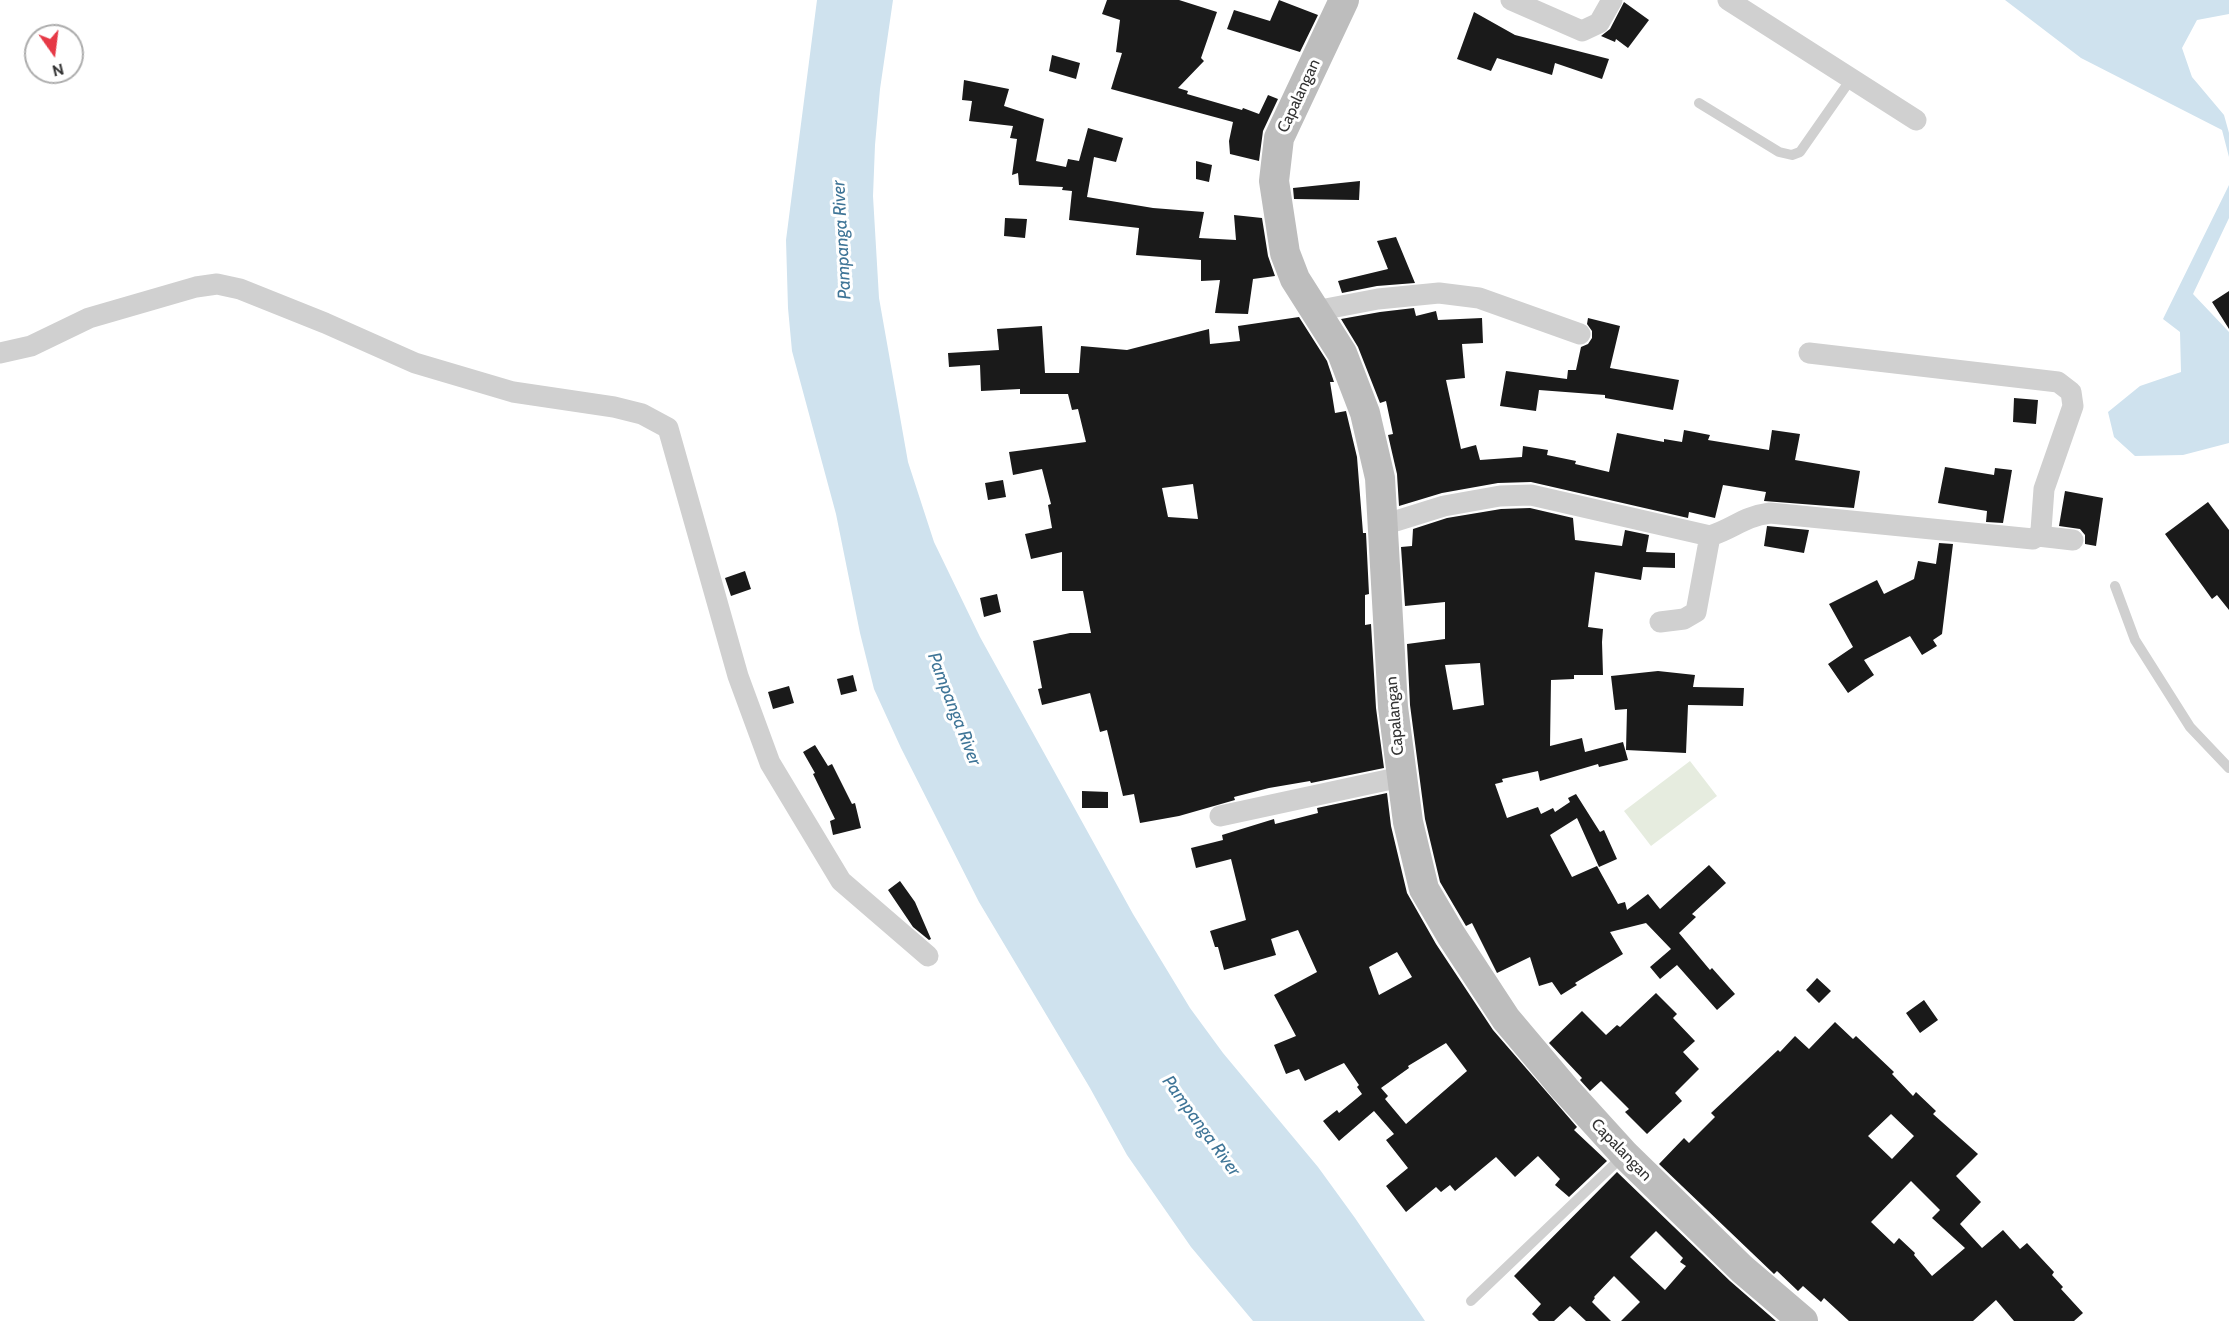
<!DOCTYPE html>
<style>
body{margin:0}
#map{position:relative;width:2229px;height:1321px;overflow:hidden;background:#fff;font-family:Cabin,sans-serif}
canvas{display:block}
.north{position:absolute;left:24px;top:24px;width:60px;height:60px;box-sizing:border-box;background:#fff;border:2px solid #adadad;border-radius:50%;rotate:166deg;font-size:16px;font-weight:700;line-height:24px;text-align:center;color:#333}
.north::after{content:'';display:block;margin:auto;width:21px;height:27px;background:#e63946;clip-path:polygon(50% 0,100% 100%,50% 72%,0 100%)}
</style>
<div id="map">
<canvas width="2229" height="1321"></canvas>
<div class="north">N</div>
</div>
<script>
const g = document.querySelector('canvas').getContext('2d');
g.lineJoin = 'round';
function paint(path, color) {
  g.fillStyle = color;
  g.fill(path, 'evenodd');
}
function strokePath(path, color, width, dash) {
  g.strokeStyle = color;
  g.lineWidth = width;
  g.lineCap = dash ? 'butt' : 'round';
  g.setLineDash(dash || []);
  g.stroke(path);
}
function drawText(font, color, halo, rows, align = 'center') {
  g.font = font + ' Cabin,sans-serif';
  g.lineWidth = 6;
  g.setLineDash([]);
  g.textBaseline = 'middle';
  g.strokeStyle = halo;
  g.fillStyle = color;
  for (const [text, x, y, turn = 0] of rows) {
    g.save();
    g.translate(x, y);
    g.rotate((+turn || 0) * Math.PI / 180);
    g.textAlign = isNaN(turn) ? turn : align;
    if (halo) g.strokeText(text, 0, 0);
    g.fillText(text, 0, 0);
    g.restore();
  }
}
const green = new Path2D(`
 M1690,761l27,35 -66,50 -27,-35z`);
const water = new Path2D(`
 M817,0h76l-13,89 -5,56 -2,51 6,102 29,164 26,80 46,95 153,277 57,94 33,45 95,114 37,51 70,103h-172l-62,-74 -64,-92 -37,-67 -111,-186 -78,-154 -27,-59 -14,-56 -24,-119 -44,-163 -4,-43 -2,-68z
 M2005,0h224v14l-32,6 -15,28 10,29 32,38 5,18v24l-7,-27 -141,-72z
 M2229,185v33l-36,76 36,38v111l-46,12 -48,1 -21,-19 -6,-25 32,-26 41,-14 -1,-40 -17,-13z`);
const building = new Path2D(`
 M1107,0h72l38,12 -16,46 3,3 -26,27 10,3 -1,3 55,16 1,-2 16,6 9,-19 10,4 -15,32 -4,30 -29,-7 -1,-13 4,-19 -122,-33 11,-36 -6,-1 4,-32 -18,-6z
 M1279,0l39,15 -18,37 -73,-23 7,-19 36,11z
 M1624,2l25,18 -21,28 -12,-9 -1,3 -14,-6 9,-7z
 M1474,12l41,23 94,24 -7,20 -47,-16 -3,12 -55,-17 -6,13 -34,-12z
 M1052,55l28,8 -4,16 -27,-8z
 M964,80l45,9 -5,17 40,13 -8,42 30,6 2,-8 11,2 9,-33 35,10 -7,24 -22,-5 -7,40 66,11 51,4 -5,26 37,2 -2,-25 28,3 6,38 7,20 -22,3 -5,35 -33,-1 5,-33 -19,1v-21l-65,-5 3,-27 -70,-8 3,-29 -10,-1 1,-3 -44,-2 -1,-12 -6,2 5,-36 -7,-1 3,-12 -44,-5 3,-20 -10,-1z
 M1196,161l16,4 -3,17 -13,-3z
 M1360,181l-1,19 -65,-1 -1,-11z
 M1005,218l22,1 -2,19 -21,-2z
 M1396,237l19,46 -38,3 -35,7 -4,-12 50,-12 -11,-28z
 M2229,291v38l-17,-27z
 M1414,308l2,8 20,-5 2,9 44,-2 1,25 -21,1 3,34 -19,2 15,69 15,-4 4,15 42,-3 1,-11 25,4 -1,5 29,6 -1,3 34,8 8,-39 47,9v-3l18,3 2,-12 26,5 -2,5 61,10 3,-20 28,4 -5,26 65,11 -6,37 -90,-7 2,-9 -43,-7 -8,33 -26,-6 -1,6 -157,-36 -33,1 -56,10 -43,13 -2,-32 -9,-39 5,-1 -7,-33 -6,2 -22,-56 -17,-28 39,-7z
 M1299,317l28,44 7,21h-4l5,31 11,-2 11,46 6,76h3l3,61 -4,1v30l6,-1 5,84 8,60 -73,15 -1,-2 -41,7 -35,9 1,3 -56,16 -39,7 -6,-29 -11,2 -16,-66 -7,2 -10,-39 -48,12 -4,-16 4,-1 -9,-47 37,-8h21l-8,-42h-21v-39l-31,7 -6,-25 27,-6 -4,-23 3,-1 -9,-35 -29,6 -4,-23 77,-10 -8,-33 -6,1 -4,-16h-48v-5l-39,2 -1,-26 -31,2 -1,-14 51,-3 -2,-21 45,-3 3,47h34l2,-27 46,4 82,-21 1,15 30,-3 -2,-15zM1193,484l5,35 -30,-2 -6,-29z
 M1588,318l32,8 -10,42 69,12 -6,30 -68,-12v-3l-66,-5 -3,21 -36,-5 6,-35 61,8 1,-9h8l5,-23 7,-3 4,-6v-7l-5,-7z
 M2014,398l24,2 -2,24 -23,-2z
 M1945,467l49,8 1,-7 17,2 -9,53 -17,-1 1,-11 -49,-8z
 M1003,480l3,17 -18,3 -3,-17z
 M2065,491l38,7 -7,48 -11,-2v-9l-5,-6 -21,-3z
 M2208,502l21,28v80l-12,-15 -5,4 -47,-65z
 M1530,508l43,10 2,22 47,6 3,-16 24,5 -3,17 29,1v15l-32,-1 -2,13 -46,-8 -7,55 15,2 -1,13 1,33h-29v4l-23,1 -1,66 32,-8 3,14 38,-10 5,18 -29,7 -1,-3 -58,17 -2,-10 -36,8 1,3 -8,2 12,34 31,-11 3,7 12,-6 2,4 15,-10 -2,-4 8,-4 24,38 4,-2 13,29 -18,8 -22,-49 -27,17 22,42 25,-11 21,38 7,-2 2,8 21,-16 12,15 49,-44 17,18 -34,31 4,3 -17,16 31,37 2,-2 23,26 -18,16 -40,-45 -17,14 -10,-12 21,-18 -25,-26 -36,9 13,22 -48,29 2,2 -16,10 -9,-13 -13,4 -9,-29 -33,16 -25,-50 -6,3 -26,-44 -15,-63 -15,-114 -3,-61 38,-5v-37l-40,4 -4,-59 11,-1 1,-17 34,-11 54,-9zM1480,663l4,42 -31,5 -8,-45z
 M1767,526l42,4 -5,23 -40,-7z
 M1939,543l14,1 -11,90 -9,6 4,6 -15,9 -12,-19 -46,24 10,15 -26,18 -20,-29 25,-17 -24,-43 48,-24 7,14 30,-15 4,-18 18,3z
 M745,571l6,18 -20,7 -6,-18z
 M997,594l4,18 -17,5 -4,-19z
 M1658,671l37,4 -2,12 51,1 -1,18 -55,-1 -2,48 -60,-3 1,-41 -12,1 -4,-34z
 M853,675l4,16 -16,4 -4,-16z
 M789,686l5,17 -21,6 -5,-17z
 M815,745l13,21 4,-2 20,40 3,-1 6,25 -28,7 -3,-14 5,-2 -22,-45 2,-1 -12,-21z
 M1082,791l26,1v16h-26z
 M1387,793l4,33 16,67 29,51 57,86 84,97 -3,3 33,31 -38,36 -14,-12 5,-6 -22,-23 -23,21 -19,-20 -41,34 -5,-6 -9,7 -5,-5 -30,25 -20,-26 22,-18 -22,-28 8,-6 -20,-23 -35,30 -16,-20 14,-11 2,3 23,-19 -5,-7 2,-2 -15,-22 -39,18 -6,-12 -13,5 -12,-29 22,-9 -22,-41 43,-23 -19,-42 -27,9 5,16 -52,15 -6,-23h-3l-5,-16 36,-11 -15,-61 -35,9 -5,-20 32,-8 -1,-5 52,-16 1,5 43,-11 -1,-5zM1397,952l15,25 -33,18 -10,-28zM1446,1043l21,28 -61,53 -21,-25 3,-3 -7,-8 28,-20 -1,-2z
 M900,881l15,21 16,37 -2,1 -16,-13 -25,-37z
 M1817,978l14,13 -12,12 -13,-13z
 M1656,993l21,21 -4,4 22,23 -12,11 16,17 -24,24 7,8 -35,33 -22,-22 4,-3 -28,-28 -11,10 -10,-11 2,-2 -33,-35 33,-32 24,24 11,-10 3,2z
 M1924,1000l14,20 -18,13 -14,-20z
 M1835,1022l18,17 3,-3 38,36 -2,2 21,22 3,-4 20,19 -3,3 45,40 -22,22 25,26 -21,22 22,24 21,-18 17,19 7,-6 27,29 -2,3 11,12 -2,2 22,24 -9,8h-60l-18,-21 -23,21h-124l-25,-23 -3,4 -18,-16 -5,5 -21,-20 -3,3 -115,-110 25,-26 5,5 26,-26 -4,-4 67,-63 2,2 15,-16 14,13zM1891,1114l23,22 -22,23 -24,-23zM1911,1181l29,29 -8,8 33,30 -33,28 -18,-21 1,-2 -16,-15 -5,6 -23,-22z
 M1617,1172l113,109 46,40h-155l19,-19 -26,-26 -20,21 1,1 -3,4 19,19h-25l-16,-15 -16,15h-15l-7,-7 9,-10 -27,-28zM1656,1231l27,27 -3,4 6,4 -21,24 -35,-33z`);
const lane = new Path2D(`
 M1699,103l80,49 13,3 8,-3 51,-73
 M2115,586l20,54 55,87 39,41
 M1471,1301l153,-146`);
const street = new Path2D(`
 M1511,0l71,31 17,-8 13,-23
 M1728,0l188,120
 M1315,311l63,-12 61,-6 40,5 101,36
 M0,353l31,-7 58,-28 107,-31 21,-3 23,5 85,34 90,40 98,29 101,15 28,7 26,14 70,248 32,87 71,118 87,75
 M1383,525l61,-19 56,-10 31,-1 179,41c25,-8 32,-19 60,-23l263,26 5,-3 3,-6 3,-41 29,-83 -2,-14 -13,-10 -249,-29
 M2038,536l35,4
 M1660,622l24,-3 12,-7 14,-76
 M1220,816l181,-39`);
const secondary = new Path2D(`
 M1344,0l-65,138 -5,43 11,72 10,26 47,74 23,60 15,65 13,229 15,115 16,67 27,46 55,84 59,70 60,66 117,114 61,52`);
const streetNames = [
 ["Capalangan",1299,96,-65],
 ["Capalangan",1395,716,-95],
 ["Capalangan",1621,1150,46]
];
const waterNames = [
 ["Pampanga River",842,240,-93],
 ["Pampanga River",954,709,69],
 ["Pampanga River",1201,1126,54]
];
paint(green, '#e6ecdf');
paint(water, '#cfe2ee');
paint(building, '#1a1a1a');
strokePath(lane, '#d0d0d0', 10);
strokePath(street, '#d0d0d0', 21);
strokePath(secondary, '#bdbdbd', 30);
drawText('16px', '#333', '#fff', streetNames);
drawText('italic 18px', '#3f7597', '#fff', waterNames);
</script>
